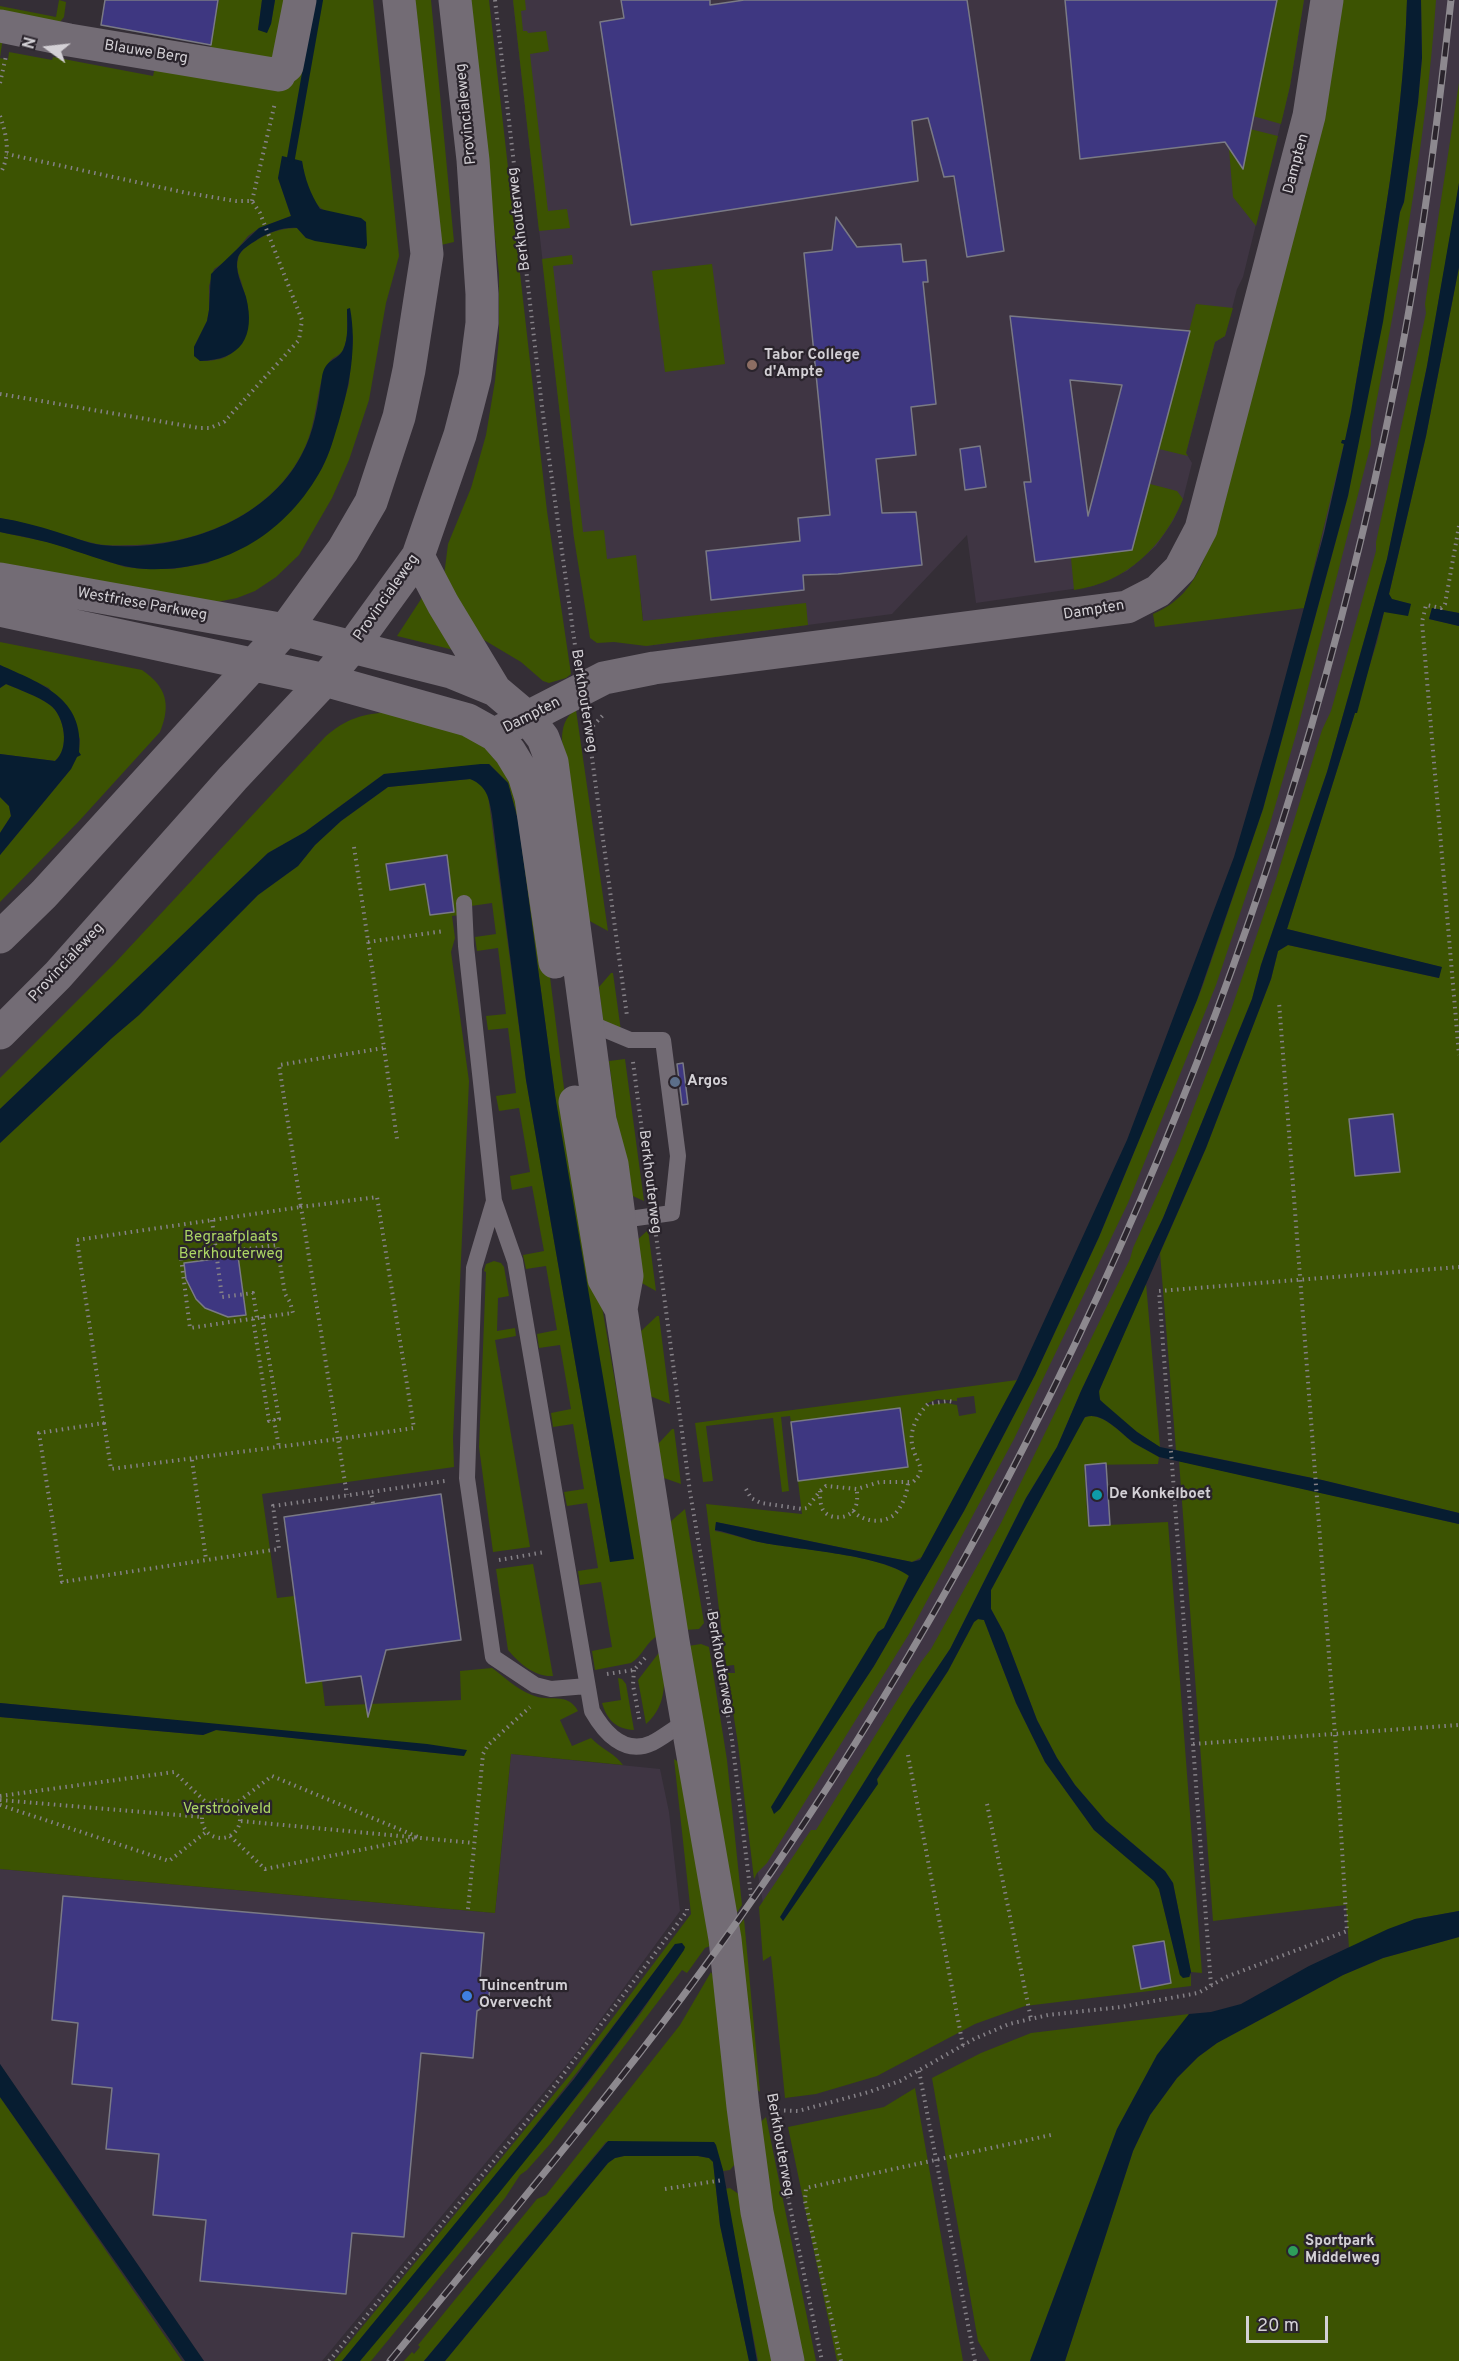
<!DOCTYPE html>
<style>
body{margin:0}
#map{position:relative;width:1459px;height:2361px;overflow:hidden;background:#342e36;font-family:Overpass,sans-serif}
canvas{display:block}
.north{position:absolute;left:18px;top:18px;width:60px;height:60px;-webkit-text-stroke:4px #2a242c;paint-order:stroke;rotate:285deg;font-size:16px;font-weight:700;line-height:24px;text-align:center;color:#d3d0d5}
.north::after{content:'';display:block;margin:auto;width:21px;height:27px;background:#d3d0d5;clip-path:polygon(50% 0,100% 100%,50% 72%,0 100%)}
.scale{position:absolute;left:1246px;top:2316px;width:82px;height:27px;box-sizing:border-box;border:3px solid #d3d0d5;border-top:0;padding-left:8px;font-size:18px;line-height:21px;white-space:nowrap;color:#d3d0d5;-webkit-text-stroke:4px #2a242c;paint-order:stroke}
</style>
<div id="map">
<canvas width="1459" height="2361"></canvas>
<div class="north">N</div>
<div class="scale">20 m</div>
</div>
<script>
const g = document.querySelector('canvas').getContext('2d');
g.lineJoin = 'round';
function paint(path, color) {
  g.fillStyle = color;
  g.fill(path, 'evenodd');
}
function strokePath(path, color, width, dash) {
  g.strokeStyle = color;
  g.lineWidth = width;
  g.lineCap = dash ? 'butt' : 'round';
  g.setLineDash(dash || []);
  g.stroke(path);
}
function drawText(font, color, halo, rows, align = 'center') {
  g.font = font + ' Overpass,sans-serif';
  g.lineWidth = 4.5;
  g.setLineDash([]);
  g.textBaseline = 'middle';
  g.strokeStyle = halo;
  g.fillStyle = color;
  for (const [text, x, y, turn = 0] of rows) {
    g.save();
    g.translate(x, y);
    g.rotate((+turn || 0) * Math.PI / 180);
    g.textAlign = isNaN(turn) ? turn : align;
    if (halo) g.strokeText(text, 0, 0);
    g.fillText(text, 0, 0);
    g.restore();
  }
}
const built = new Path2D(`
 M513,0h791l-14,86 -47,191 -6,12 -12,47 -10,6 -29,111 6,10 -9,36 -10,22 -17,25 -29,25 -34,15 -117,17 -9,-68 -75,79 -246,32 -6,-54 -66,-54z
 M1421,0h38v183l-32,183 -40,193 -176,540 -48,119 -82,173 -18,43 -113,215 -186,260 -12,-70 57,-73 65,-100 90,-155 71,-136 109,-246 58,-141 54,-155 162,-731z
 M511,1754l149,15 9,43 11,99 -107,146 -251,304h-118l-204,-297v-195l495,44z`);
const green = new Path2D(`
 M59,0l7,2 -2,15 -4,5 -60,-7v-9l56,11z
 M219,0h43l-4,30 13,-6 4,-24h18l-22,63 -62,-8z
 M309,0h64l26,256 -13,47 -17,97 -20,60 -17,38 -33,57 -23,22 -21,14 -18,7 -20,4 -217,-33v-37l52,11 73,24 19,2h29l35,-6 97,-69 17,-26 7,-16 20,-68 4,-46 -6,-29c0,13 2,29 -4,41 -3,5 -7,6 -11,9 -4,3 -9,14 -10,19 -7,28 -7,53 -22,79 -33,60 -105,88 -171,88 -10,0 -22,1 -32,-1 -33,-7 -64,-20 -97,-26v-482l3,1 -3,21 8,2 1,-8 43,8 1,-3 100,19 3,-13 119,22zM302,161c2,18 7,44 26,51l-22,26 -9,-10c-14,0 -28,4 -40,12 -7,4 -17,9 -19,19 -2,8 0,14 3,22 7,24 13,40 -1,63 -10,15 -23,17 -40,17l-6,-14 13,-26 2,-11v-24l5,-17 15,-10 19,-23 11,-8 32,-12 -13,-38z
 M413,0h18l23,242 -13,3z
 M469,0h20l58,511 24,163 -5,4 -17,5 -6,-2 -22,-19 -42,-25 -35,-61 4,-32 23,-56 15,-53 9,-54 4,-43v-64z
 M513,0h12l1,10 -5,1 2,20h4l1,2 18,-2 3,20 -19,3 18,157 19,-2 3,19 -31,3z
 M1277,0h27l-14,86 -9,38 -28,-8z
 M1340,0h67c-4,138 -33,276 -56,412l-6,29 -3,2 2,1 -40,164 -149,19 -2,-13c26,-11 40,-29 51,-55l108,-409z
 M1421,0h15c-10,145 -38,289 -65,431v13l-74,287 -28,96 -53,158 -88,218 -114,236 -105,195 -142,229 -10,10 -3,6 -16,-135 -11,-71h8l-1,-8 -8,1 -20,-162 96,10 -4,-33 110,-14 -7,-59 -110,14 -1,-6 -9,1 8,74 -7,1 -9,-74 -67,8 7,55 -10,1 -8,-59 322,-43 -95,177 -10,5 -196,-40 -1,9c17,3 32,9 49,12 45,8 106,10 145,32l-25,53 -6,4 -102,181 98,-147 90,-155 71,-136 64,-138 103,-249 61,-179 85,-313 52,-284 4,-10 14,-100 4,-44zM974,1396l2,17 -17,3 -2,-11 -11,-2 -22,2 13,-6 20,2v-3z
 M1459,83v100l-4,26 -28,157 -40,193 -60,213 -66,193 -9,34 -89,219 -82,173 -24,56 -31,51 -76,151 -39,58 -127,204 -1,10 94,-137v-4l71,-109 26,-49 4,-3 6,1 32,83 29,59 49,68 61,51 4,8 21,86 10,2 1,-5 -18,-89 -8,-12 -59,-50 -31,-36 -18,-27 -20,-38 -33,-87 -13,-24v-19l90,-169c14,-17 41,13 53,22 8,5 17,9 25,14l-1,7 -74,1 4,61 80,-4 34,451 -11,-1v14l-166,20 -50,18 -98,52 -61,18 -31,4 -14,-142 -8,5 -4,-54 52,-77h5l105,-168 10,-13 70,-126 129,-264 3,-11 44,-97 54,-141 45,-131 46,-149 9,-19 45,-160v-9l50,-229 -1,-9z
 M1250,129l28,7 -22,90 -23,-29 -4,-48 8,6 9,-4z
 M572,255l1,9 -20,2 30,266 21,-2 3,29 29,-4 7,66 163,-18 2,22 -162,21 -32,-4 -17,1 -7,-5 -16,-100 -32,-279z
 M712,264l13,100 -60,8 -13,-101z
 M1459,267v346l-27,-5 -3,11 30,7v887l-137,-33 -146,-30 -16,-197 46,-105 65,-169 7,-28 10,-6 151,33 2,-11 -154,-38 90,-287 7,-30 27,-8 -20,-5 -2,-5 37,-158z
 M1196,304l37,4 -8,28 -10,6 -29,111 2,3 -29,-7z
 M1150,484l27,7 6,8c-19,47 -57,84 -109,91l-3,-32 61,-8z
 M425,593l33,58 -61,-15z
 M0,642l142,28c25,17 29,35 18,62l-80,88 -80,82v-47l71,-86 8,-17 1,-13 -31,-51 -49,-23z
 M6,684c14,6 32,12 44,21 15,11 20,44 5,56l-55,-7v-66z
 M576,710l32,221 -22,-12 -24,-179c0,-12 3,-24 14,-30z
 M391,712l84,23 40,44 21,87 28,222 95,547c-13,6 -16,21 -28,28l-36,7 -3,-19 20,-4 -11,-65 -21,3 -2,-14 20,-3 -11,-65 -20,3 -3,-14 20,-3 -11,-65 -20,3 -2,-14 20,-4 -11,-64 -21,3 -2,-14 20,-4 -11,-64 -20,3 -3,-14 21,-4 -12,-65 -20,4 -2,-14 20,-4 -11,-64 -20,3 -3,-15 20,-3 -8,-65 -20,2 -2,-14 20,-2 -8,-66 -21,3 -2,-14 21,-3 -4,-31 -21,3 -12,9 -7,1 3,22 -4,14 18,129 -16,357 1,29 -192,27 15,104 17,-2 12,87 16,-2 3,25 136,-6 -1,-29 32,-3c13,9 24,21 40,27 18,8 35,-4 46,16l-18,9 12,26 19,-8c10,11 25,16 32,27l-112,-11 -16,159 -495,-44v-152l203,18 13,-5 248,26 -103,-17 -361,-36v-560l112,-105 27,-23 119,-120 40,-29 17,-21 26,-24 47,-34 82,-8 10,4 8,12 38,285 84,482 -55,-467 -37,-275 -10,-37 -19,-19 -105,10 -79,58 -37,21 -268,256v-31l114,-114 211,-227c22,-19 37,-23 66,-25z
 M0,797l9,9 2,10 -11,17z
 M611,973h2l8,58 -18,-9 -4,-35z
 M625,1059l19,142 -18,-8 -17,-132z
 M648,1230l8,61 -16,-9 -5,-40z
 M494,1261l7,2 3,4 5,29 -11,2 -1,33 18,-3 1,8 -21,4 35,207 -37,5 -14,-105 7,-175 -2,-1 2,-7z
 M1146,1283l14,164c-14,-9 -53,-34 -60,-48 -3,-6 1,-12 3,-18z
 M657,1316h2l11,88 -20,-8 -9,-65z
 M672,1429h2l7,55 -17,-6 -8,-34 3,-1z
 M1179,1461l280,63v387l-44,8 -66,29 -3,-43 -133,16z
 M685,1509l19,114 -5,6 -14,1 -15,-108z
 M533,1564l20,112c-19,1 -34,-13 -45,-26l-12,-81z
 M701,1644l8,3 18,113 15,145 -6,9 -48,-268z
 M661,1650c4,27 8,54 -15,74l-8,-44z
 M618,1678l4,1 4,5 8,46c-18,-1 -27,-10 -32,-27l19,-3z
 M674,1759l6,4 30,183 -5,2 -18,25 -5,-3 -131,173 -24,27 -7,5 -15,23 -134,163h-11l227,-277 54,-71 44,-66 -10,-3c-106,143 -219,280 -333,417h-8l235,-285 122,-162z
 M744,1919l16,173 -9,-7 -14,-157z
 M1459,1937v424h-394l68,-210 17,-36 27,-37 21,-21 19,-14 126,-68 40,-17z
 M711,1972l3,6 21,186 -5,6 -7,1 -9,-28 -108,-1 -182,219h-20l8,-9 2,2 6,-7 -2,-2 119,-146 9,-4 134,-170z
 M1189,2014l-32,41 -40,74 -87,232h-40l-12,-20 -46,-263 49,-25 50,-20z
 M915,2088l48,273h-126l-49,-234 96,-20z
 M0,2097l182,264h-182z
 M766,2117l50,244h-17l-43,-235z
 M624,2156h74l11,2 4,3 7,64 29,136h-304l163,-198 7,-5z
 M730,2188l10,7 34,166h-16l-33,-172z`);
const water = new Path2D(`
 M262,0h13l-4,24 -4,9 -9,-3z
 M1407,0h14l1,58 -4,44 -14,100 -4,10 -17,110 -35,174 -85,313 -66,191 -98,237 -64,138 -71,136 -90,155 -94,143 -6,5 -3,-7 107,-175 6,-4 25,-52c-27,-21 -108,-26 -145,-33 -17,-3 -32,-10 -49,-13l1,-8 196,40 8,-2 97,-180 110,-240 107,-283 36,-123 54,-201 20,-89 -3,-1 1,-3h3l6,-28c23,-136 52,-274 56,-412z
 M282,156l20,5c3,18 8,32 18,48l41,9 5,4 1,23 -2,4 -50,-8 -9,-3 -9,-10c-14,-1 -27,4 -39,11 -7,5 -17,10 -20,18 -4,13 4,28 8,40 10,40 -5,63 -46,64l-6,-5v-9l13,-26 2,-11 2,-36 48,-46 32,-12 -13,-38z
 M1459,183v84l-33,169 -37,158 3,5 19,5 -3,12 -24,-4 -27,101h-2l-68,216 155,38 -3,11 -151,-33 -10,6 -7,28 -65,169 -107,243 1,9 37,32 23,15 162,33 137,33v11l-300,-67c-8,-5 -17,-9 -25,-14 -14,-10 -31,-32 -49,-26l-94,173v19l13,24 33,87 20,38 18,27 31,36 59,50 8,12 18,89 -2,5 -6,1 -3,-3 -21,-86 -5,-8 -60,-51 -49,-68 -29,-59 -32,-83 -6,-1 -4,3 -26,49 -71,108 1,5 -95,137 -3,-4 131,-210 39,-58 76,-151 31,-51 24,-56 82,-173 89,-219 9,-34 66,-193 60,-213 40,-193z
 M350,308c7,38 0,76 -11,113 -5,16 -9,32 -17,47 -36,67 -100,104 -176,101 -25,-1 -47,-11 -71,-18 -24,-9 -50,-14 -75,-19v-14c19,3 39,8 57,14 14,4 29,11 44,13 73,8 164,-21 200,-89 14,-25 17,-52 21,-79 3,-19 15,-15 21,-27 6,-12 4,-28 4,-41z
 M1432,608l27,5v13l-30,-7z
 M0,665c40,18 85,33 79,87l2,3 -4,2 -6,12 -71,86v-22l11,-17 -2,-10 -9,-9v-43l55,7c15,-12 10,-45 -5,-56 -12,-9 -30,-15 -44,-21l-6,4z
 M481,764h8l19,19 10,37 37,275 79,464 -24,3 -84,-482 -34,-265c-3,-17 -5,-29 -22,-36l-82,8 -47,34 -26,24 -17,21 -40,29 -119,120 -27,23 -112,105v-34l268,-256 37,-21 79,-58z
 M0,1703l427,41 40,6 -3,6 -248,-26 -13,5 -203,-18z
 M1459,1911v26l-76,21 -40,17 -126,68 -19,14 -21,21 -27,37 -17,36 -68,210h-35l87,-232 40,-74 32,-41 22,-2 30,-8 68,-38 79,-37 27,-10z
 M682,1943l3,4 -1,3c-44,65 -91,125 -139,186 -61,76 -122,151 -185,225h-18l232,-282 101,-135z
 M0,2064l195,284 9,13h-19l-185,-264z
 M608,2141l106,1 2,3 7,25 34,191h-8l-29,-136 -7,-63 -4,-4 -11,-2h-74l-9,2 -7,5 -163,198h-21z`);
const stream = new Path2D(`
 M291,158l28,-158`);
const building = new Path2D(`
 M105,0h113l-7,45 -110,-20z
 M621,0h89v5l34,-5h223l37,251 -37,6 -13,-81 -10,1 -16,-59 -16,3 6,60 -287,44 -31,-203 24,-4z
 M1065,0h212l-34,169 -18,-27 -145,17z
 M836,217l21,30 44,-3 2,18 23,-2 2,22h-5l13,122 -25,3 5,48 -40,4 6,54 34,-1 6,53 -84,9 -35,1 1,15 -93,10 -5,-49 94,-10 -2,-23 32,-3 -26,-262 28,-3z
 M1010,316l180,15 -58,219 -97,12 -11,-80h7zM1070,380l52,5 -34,131z
 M980,446l6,41 -21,3 -5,-41z
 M447,855l7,57 -24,3 -5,-31 -35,6 -4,-26z
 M683,1063l5,41 -6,1 -5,-41z
 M1393,1114l7,58 -45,4 -6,-57z
 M238,1256l8,59 -18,2 -23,-9 -9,-9 -10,-20 -2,-16z
 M900,1408l8,59 -110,14 -7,-59z
 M1106,1463l4,62 -21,1 -4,-61z
 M441,1494l20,146 -75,10 -18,67 -7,-41 -55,7 -22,-166z
 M63,1896l421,37 -4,47 10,8 -2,16 -11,7 -4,47 -52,-5 -17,184 -52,-4 -6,61 -146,-13 6,-61 -53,-5 6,-61 -53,-5 6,-61 -40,-4 6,-61 -26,-3z
 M1164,1941l7,42 -30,6 -8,-43z`);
const path = new Path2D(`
 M495,0l47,407 35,253
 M0,83l6,-27
 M0,116c7,20 11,39 0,58
 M252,201l23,-98
 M0,394l199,34h11l14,-6 75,-82 3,-20 -42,-107 -8,-12h-16l-49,-8 -180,-39
 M1459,526l-14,78 -4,4 -15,-3 -4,17 37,433
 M587,721l40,295
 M589,730l16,-17
 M354,847l30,201 -105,17 22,142 -224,33 27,183 -65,10 23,149 217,-33 -6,-43 98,-14
 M368,942l76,-11
 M384,1048l13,91
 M633,1062l17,130
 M212,1220l10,77 31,-4 4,25 -67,10 -9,-70 96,-13 8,49 5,8 3,11 -36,5
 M656,1235l34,257 42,248 19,156
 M262,1317l17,102 -5,1
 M253,1319l16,102 5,-1 5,27
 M104,1423l7,46 227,-30 -37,-232 76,-10 37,231 -76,11 9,56
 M192,1460l14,99
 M746,1489l5,9 10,5 41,6 5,-1 13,-17 6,-5 31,3 23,-7h33c15,-13 3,-20 0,-34 -5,-16 4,-33 15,-44l20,-3 6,1
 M820,1491c0,5 0,14 3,19 7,11 27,9 32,-2 3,-6 2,-13 2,-19
 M373,1503l-2,-11 74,-11
 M853,1511c10,11 29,13 41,4 8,-8 13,-21 14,-32
 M499,1560l46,-8
 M634,1670l-1,15 7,38
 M607,1674l27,-4 11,-12
 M1193,1744l266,-19
 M908,1755l55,291
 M0,1796l174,-24 35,33
 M202 1819a19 19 0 1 1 38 0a19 19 0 1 1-38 0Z
 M0,1800l203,17
 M987,1804l44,215
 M0,1805l169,56 37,-29
 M234,1805l38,-29 146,61
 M241,1821l233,22
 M230,1836l35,33 150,-30
 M468,1909l15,-155 5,-9 42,-38
 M1211,1985l-52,-694 300,-24
 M919,2071l56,290
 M772,2110l26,1 71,-19 31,-11 74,-42 35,-15 39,-9 73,-8 77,-14 28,-16 121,-46 -12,-197 -56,-732
 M665,2189l58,-9
 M788,2197l34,164
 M329,2361l211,-256 147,-194v-2
 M841,2361l-36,-160 1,-13 245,-53`);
const lane = new Path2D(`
 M464,903l2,43 28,255 21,60 77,450c12,21 32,45 60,32 12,-6 23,-16 36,-22
 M587,1022l43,18h33l15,116 -6,57 -57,8
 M494,1201l-20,67 -7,210 26,179 42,28 16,4 36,-3`);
const street = new Path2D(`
 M0,26l69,14 210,35v-3l8,-6 13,-66
 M503,730l101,-52 50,-10 473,-61 31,-16 22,-22 21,-40 108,-413 18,-116`);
const secondary = new Path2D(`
 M418,556l25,48 52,86
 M0,579l285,51 166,42 44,18 32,27 16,21 9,24 48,358 12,44 15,112 -6,33 52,332 52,298 18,168 14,105 31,149
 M0,610l325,70 143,40 27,15 15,17 14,23 7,23 24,164
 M0,937l44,-43 241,-264 58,-80 28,-48 28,-85 10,-47 18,-116 -28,-254
 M0,1033l58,-58 175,-197 92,-98 27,-33 66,-91 42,-121 15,-58 7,-54v-29l-9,-134 -18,-160
 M575,1102l29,177 17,30`);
const rail = new Path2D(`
 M390,2361c131,-160 266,-318 382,-490 306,-450 518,-958 624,-1491 25,-126 41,-253 55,-380`);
const markers = [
 [752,365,6,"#8d6e63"],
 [675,1082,6,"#5c6f8a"],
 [1097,1495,6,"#0f9aa8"],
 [467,1996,6,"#3f7fe0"],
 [1293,2251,6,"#2e9e5b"]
];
const streetNames = [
 ["Blauwe Berg",146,53,9],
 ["Provincialeweg",467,114,-96],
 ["Dampten",1297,164,-75],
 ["Berkhouterweg",520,219,-97],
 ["Provincialeweg",387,598,-55],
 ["Westfriese Parkweg",142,605,10],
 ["Dampten",1094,611,-9],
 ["Berkhouterweg",583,701,81],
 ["Dampten",532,716,-27],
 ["Provincialeweg",67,963,-47],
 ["Berkhouterweg",649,1182,83],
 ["Berkhouterweg",719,1663,80],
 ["Berkhouterweg",779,2145,80]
];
const poiNames = [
 ["Tabor College",764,356],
 ["d'Ampte",764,373],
 ["Argos",687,1082],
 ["De Konkelboet",1109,1495],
 ["Tuincentrum",479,1987],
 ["Overvecht",479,2004],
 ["Sportpark",1305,2242],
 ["Middelweg",1305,2259]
];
const parkNames = [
 ["Begraafplaats",231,1238],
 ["Berkhouterweg",231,1255],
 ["Verstrooiveld",227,1810]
];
paint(built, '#3f3543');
paint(green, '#3c5302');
paint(water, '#071d31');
strokePath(stream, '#071d31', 8);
paint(building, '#3e3781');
strokePath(building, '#7a7a85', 1.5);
strokePath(path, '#858187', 4, [1.5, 4.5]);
strokePath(lane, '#736c75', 16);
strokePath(street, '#736c75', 33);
strokePath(secondary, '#736c75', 33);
strokePath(rail, '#8d898f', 7);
strokePath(rail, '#2a242c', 4.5, [14]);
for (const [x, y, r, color] of markers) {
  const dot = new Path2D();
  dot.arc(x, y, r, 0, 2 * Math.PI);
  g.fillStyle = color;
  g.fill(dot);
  strokePath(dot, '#2a242c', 2);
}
drawText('15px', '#d3d0d5', '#2a242c', streetNames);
drawText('bold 15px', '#d3d0d5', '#2a242c', poiNames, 'left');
drawText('15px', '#acd664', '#2a242c', parkNames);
</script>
